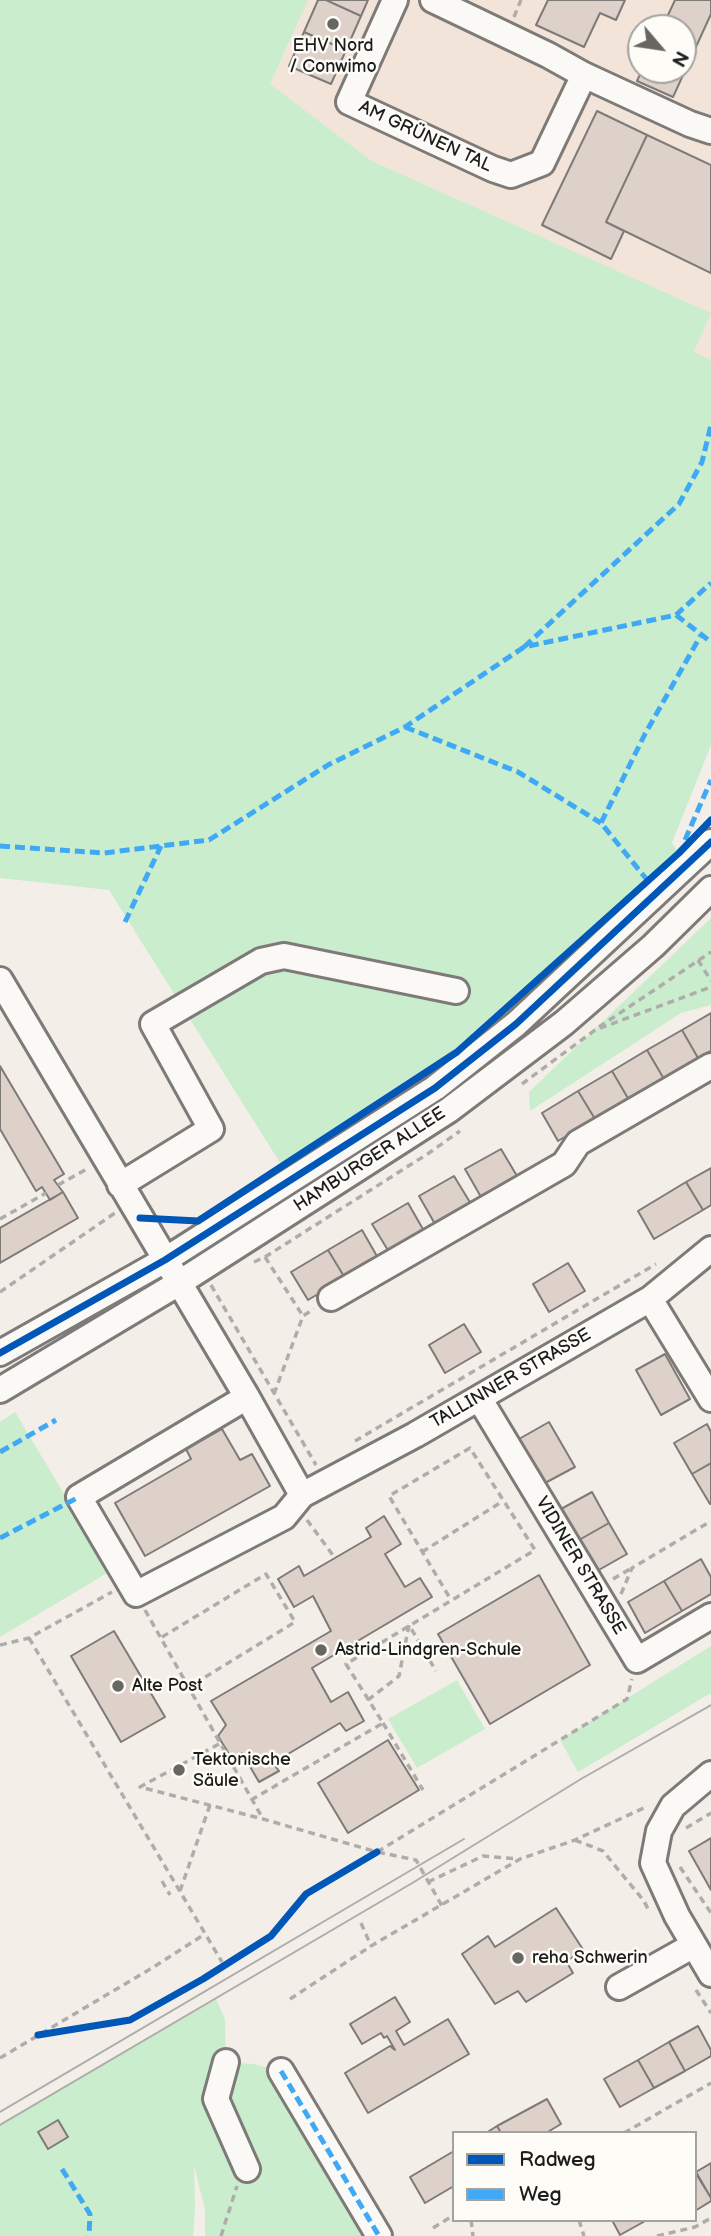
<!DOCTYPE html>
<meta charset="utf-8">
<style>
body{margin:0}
#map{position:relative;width:711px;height:2236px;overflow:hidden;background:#f4eee8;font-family:"Balsamiq Sans",sans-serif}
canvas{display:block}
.legend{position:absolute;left:452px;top:2131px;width:245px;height:91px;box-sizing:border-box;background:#fdfcf7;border:2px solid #a3a29f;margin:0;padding:9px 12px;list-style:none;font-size:21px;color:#1c1c1c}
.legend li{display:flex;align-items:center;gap:14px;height:35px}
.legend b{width:35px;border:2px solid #a3a29f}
.north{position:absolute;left:627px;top:14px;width:70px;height:70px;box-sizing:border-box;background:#fdfcf7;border:2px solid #a3a29f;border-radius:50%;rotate:119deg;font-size:19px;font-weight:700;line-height:28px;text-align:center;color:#1c1c1c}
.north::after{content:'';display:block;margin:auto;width:24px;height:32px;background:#686663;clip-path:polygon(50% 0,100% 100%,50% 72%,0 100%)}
</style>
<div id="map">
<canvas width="711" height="2236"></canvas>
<ul class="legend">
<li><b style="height:9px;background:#0057b8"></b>Radweg</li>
<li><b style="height:9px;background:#3fa9f5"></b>Weg</li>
</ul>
<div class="north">N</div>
</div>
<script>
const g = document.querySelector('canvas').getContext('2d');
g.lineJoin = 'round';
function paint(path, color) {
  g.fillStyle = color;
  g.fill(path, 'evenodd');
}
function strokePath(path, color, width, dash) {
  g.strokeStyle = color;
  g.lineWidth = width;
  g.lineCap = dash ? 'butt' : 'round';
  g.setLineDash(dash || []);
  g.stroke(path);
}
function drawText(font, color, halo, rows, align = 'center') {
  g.font = font + ' "Balsamiq Sans",sans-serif';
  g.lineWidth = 5;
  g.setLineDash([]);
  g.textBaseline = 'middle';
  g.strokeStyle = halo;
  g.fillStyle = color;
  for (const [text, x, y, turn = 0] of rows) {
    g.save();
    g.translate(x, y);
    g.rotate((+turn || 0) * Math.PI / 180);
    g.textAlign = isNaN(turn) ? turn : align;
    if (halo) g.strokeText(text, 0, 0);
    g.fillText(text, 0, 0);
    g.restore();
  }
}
const built = new Path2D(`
 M308,0h403v360l-17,-8 16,-39 -338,-152 -102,-77zM641,28h42v42h-42z`);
const green = new Path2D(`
 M0,0h308l-38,84 102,77 339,152 -17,39 17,8v385l-39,98 7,10 -222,199 -175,114 -173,-276 -109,-12z
 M711,918v87l-30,8 -151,98 -1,-19z
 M15,1412l67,112 37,42 -119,71v-215z
 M711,1646v47l-133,79 -18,-32z
 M457,1680l28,49 -68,39 -29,-49z
 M216,1999l9,20 1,43 27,2 28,7 98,165h-174v-26l-11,-45 1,44 -2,27h-193v-111z`);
const building = new Path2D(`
 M318,0h8l35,16 -15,34 -42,-18z
 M326,0h42l-7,16z
 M548,0h77l-9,20 -16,-7 -16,34 -48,-22z
 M675,0h36v14l-38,83 -36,-16 5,-11h41v-42h-21z
 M304,32l42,18 -15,34 -42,-18z
 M597,111l50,24 -41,87 18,9 -13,28 -69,-34z
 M647,135l64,30v108l-105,-51z
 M711,1013v38l-13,7 -16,-28z
 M682,1030l16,28 -34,21 -17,-29z
 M647,1050l17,29 -35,21 -17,-29z
 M0,1066l64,108 -10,6 9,12 -13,8 -8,-13 -6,4 -36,-62z
 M612,1071l17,29 -34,19 -17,-28z
 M578,1091l17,28 -37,22 -16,-28z
 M501,1149l16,27 -36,21 -16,-28z
 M711,1168v37l-8,5 -17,-28z
 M454,1176l17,28 -36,20 -16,-28z
 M686,1182l17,28 -49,29 -16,-28z
 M63,1192l15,26 -78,45v-35z
 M408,1203l16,28 -35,21 -17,-28z
 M362,1230l16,28 -33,20 -17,-28z
 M328,1250l17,28 -37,22 -17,-28z
 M568,1263l17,28 -36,21 -16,-28z
 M464,1324l17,28 -36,21 -16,-28z
 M665,1354l25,45 -29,16 -25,-45z
 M549,1422l26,45 -30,16 -26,-44z
 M707,1424l4,8v31l-19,11 -18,-31z
 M222,1429l18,31 12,-6 18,32 -125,70 -30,-53 76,-44 -5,-10z
 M711,1463v41h-1l-18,-30z
 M592,1492l17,31 -30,17 -18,-31z
 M384,1516l17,28 -16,10 20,33 15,-9 12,19 -120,71 19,34 17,-10 16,29 -18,10 -6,-8 -67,40 6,8 -20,11 -17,-29 -10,6 -14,-23 8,-11 -15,-24 120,-70 -18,-35 -19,11 -16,-28 21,-13 5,10 67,-39 -5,-9z
 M609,1523l18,31 -30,17 -18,-31z
 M701,1559l10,18v17l-29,17 -18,-30z
 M539,1575l51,90 -100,59 -52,-90z
 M664,1581l18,30 -37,22 -17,-31z
 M114,1631l51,86 -44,25 -50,-86z
 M388,1740l31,50 -71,43 -30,-50z
 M711,1838v52l-22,-39z
 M556,1908l28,43 -18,10 7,12 -47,29 -8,-11 -23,13 -33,-50 26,-18 7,11z
 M395,1997l15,25 -14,9 8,14 44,-26 21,35 -101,59 -23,-40 45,-27 5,4 -8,-14 -3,2 -3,-5 -19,11 -12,-20z
 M698,2026l13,24v6l-26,15 -16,-29z
 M669,2042l16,29 -31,17 -16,-28z
 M638,2060l16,28 -34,19 -16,-28z
 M547,2099l14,25 -15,9h-45l-4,-7z
 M58,2120l10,17 -20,12 -10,-17z
 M497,2126l4,7h-15z
 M454,2151v35l-29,17 -15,-26z
 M711,2163v35l-15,-26z
 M695,2172l16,26v3l-16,10z
 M612,2220h35l-27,15z`);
const path = new Path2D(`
 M514,17l7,-17
 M698,960l13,21
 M599,1027l112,-75
 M522,1084l73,-54 116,-43
 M58,1185l29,-16
 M0,1219l46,-26
 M265,1257l38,59
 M254,1262l11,-5 164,-104 31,-22
 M211,1285l105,180
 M0,1292l115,-79
 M274,1394l29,-78 11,-7
 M355,1441l301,-177
 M307,1520l28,38
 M422,1552l81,-51
 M613,1579l17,-10
 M621,1594l11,-26 79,-47
 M145,1610l118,209
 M162,1637l104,-63 29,48 -106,65
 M29,1638l193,324
 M0,1645l29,-7 83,-46
 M368,1700l31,-24 10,-51 27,46
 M383,1723l40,67
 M219,1744l-79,43 123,32 114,33 250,-153 5,-20
 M251,1800l132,-77 -37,-59 189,-114 -65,-102 -81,48 62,104
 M686,1828l25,-15
 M575,1840l28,11 41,50 5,10
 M378,1852l38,8 26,46
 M680,1867l31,46
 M162,1881l8,14
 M428,1882l55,-26 35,3
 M180,1891l30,-86
 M361,1923l10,23
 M696,1990l15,23
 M290,1999l81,-53 149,-87 55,-19 73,-34
 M0,2058l152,-90 53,-34
 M624,2133l87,-50
 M471,2220l2,16
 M579,2220l5,16
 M433,2228l21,-13
 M221,2236l16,-50
 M657,2236l38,-9 16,-9`);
const minor = new Path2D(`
 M395,0l-46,102 144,67 18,6 31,-12 42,-88 106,49 21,7
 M433,0l115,55 36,20
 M0,980l247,417 55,98
 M120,1185l91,-56 -58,-105 108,-63 23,-5 172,35
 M331,1298l233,-134 14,-21 133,-77
 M650,1299l61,100
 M0,1353l165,-93 270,-172 81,-64 195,-182
 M0,1390l179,-107 270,-173 115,-87 89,-77 58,-57
 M247,1397l-168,100 57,97 148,-77 18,-22 113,-60 235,-136 61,-50
 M479,1398l158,262 74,-44
 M711,1774l-38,32 -14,25 -6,32 24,53 34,58
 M619,1987l75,-42
 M226,2062l-10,37 31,70
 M281,2071l98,165`);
const tram = new Path2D(`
 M0,2112l464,-273
 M0,2125l414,-243 167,-103 130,-74`);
const quiet = new Path2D(`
 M676,615l35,27
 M524,647l155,-143 23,-42 9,-37
 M405,727l113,45 83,51
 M685,840l26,-60
 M0,846l104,7 105,-13 119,-75 77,-38 119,-80 152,-32 35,-32
 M648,881l-47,-58 44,-89 56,-99
 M125,922l36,-76
 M0,1452l56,-32
 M0,1538l79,-41
 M281,2071l98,165
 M62,2169l28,45 -1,22`);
const cycleway = new Path2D(`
 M140,1218l58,3 259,-169 222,-199 32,-33
 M0,1353l165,-93 270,-172 81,-64 195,-182
 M38,2035l92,-15 73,-41 68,-43 35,-42 71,-42`);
const markers = [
 [333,24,7,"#686663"],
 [321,1650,7,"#686663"],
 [118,1686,7,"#686663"],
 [179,1770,7,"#686663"],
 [518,1958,7,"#686663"]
];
const poiNames = [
 ["EHV Nord",333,46,"center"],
 ["/ Conwimo",333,67,"center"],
 ["Astrid-Lindgren-Schule",335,1650],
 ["Alte Post",132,1686],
 ["Tektonische",193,1760],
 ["Säule",193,1781],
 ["reha Schwerin",532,1958]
];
const streetNames = [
 ["AM GRÜNEN TAL",425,137,25],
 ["HAMBURGER ALLEE",370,1160,-33],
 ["TALLINNER STRASSE",511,1379,-30],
 ["VIDINER STRASSE",580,1566,59]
];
paint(built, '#f3e4d9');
paint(green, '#caedcd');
paint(building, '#ddd1c9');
strokePath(building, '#7d7a78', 2);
strokePath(minor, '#7d7a78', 30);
strokePath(path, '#aeadab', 3.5, [7, 5]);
strokePath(minor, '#faf9f6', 24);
strokePath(tram, '#aeadab', 2);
strokePath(quiet, '#3fa9f5', 5, [10, 5]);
strokePath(cycleway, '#0057b8', 7);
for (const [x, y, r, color] of markers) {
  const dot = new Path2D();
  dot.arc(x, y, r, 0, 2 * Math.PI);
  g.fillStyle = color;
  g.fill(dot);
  strokePath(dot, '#fdfcf7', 2.5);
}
drawText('18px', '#1c1c1c', '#fdfcf7', poiNames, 'left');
drawText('18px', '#1c1c1c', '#fdfcf7', streetNames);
</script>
